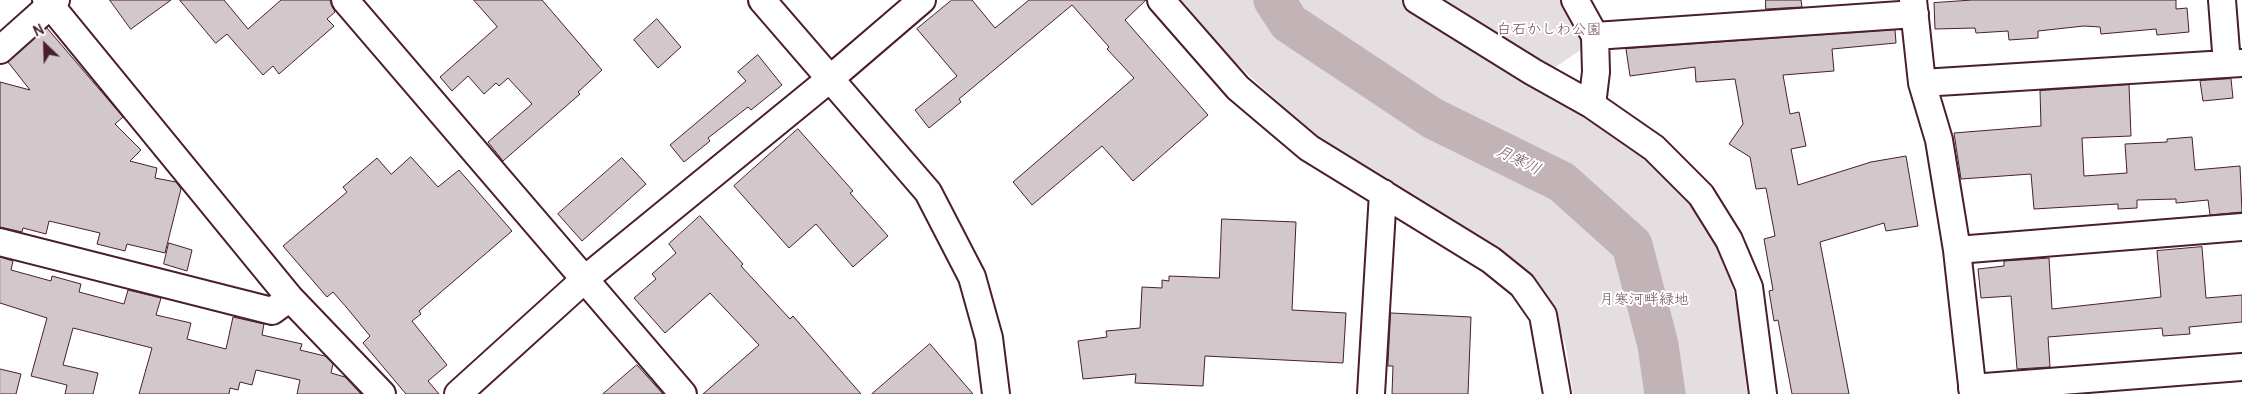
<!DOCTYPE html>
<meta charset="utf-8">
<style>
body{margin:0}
#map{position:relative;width:2242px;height:394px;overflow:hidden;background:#fff;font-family:Pangolin,sans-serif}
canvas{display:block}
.north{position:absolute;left:20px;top:20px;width:50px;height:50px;-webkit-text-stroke:4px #fff;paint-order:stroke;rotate:336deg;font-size:14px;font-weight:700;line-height:20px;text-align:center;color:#4a1f2b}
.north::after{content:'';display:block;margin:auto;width:18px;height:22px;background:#4a1f2b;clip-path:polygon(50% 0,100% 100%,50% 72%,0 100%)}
</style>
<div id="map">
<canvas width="2242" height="394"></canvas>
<div class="north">N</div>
</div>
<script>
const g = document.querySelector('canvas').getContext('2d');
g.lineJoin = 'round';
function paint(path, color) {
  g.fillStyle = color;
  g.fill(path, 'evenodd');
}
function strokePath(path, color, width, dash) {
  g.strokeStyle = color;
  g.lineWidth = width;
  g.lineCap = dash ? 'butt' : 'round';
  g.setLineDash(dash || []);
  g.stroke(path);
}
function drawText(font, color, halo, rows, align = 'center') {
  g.font = font + ' Pangolin,"Klee One",sans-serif';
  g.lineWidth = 4;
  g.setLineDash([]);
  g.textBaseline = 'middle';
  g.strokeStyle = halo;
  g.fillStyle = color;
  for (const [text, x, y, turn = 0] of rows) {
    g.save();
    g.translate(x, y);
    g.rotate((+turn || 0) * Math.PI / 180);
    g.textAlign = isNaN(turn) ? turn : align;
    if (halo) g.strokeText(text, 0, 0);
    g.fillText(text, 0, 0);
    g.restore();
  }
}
const green = new Path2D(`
 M1180,0h224l47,34 180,113 35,27 26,30 23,37 16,40 10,47 6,66h-174l-7,-47 -16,-48 -35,-39 -198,-122 -103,-95z
 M1446,0h123l19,45 -34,23 -33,-18z`);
const river = new Path2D(`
 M1274,0l15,23 143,95 130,64 70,63 26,100 7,49`);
const building = new Path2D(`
 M110,0h61l-40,29z
 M180,0h44l24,29 33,-29h49l5,12 -8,7 7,7 -55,48 -6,-8 -10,9 -36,-41 -11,9z
 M474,0h68l60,70 -24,22 2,2 -77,67 -15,-19 44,-38 -24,-26 -9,8 -3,-3 -12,11 -16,-18 -16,15 -12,-14 57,-50z
 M952,0h20l23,28 34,-28h117l-21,20 83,95 -75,66 -31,-35 -70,59 -19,-23 121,-104 -27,-29 2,-2 -37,-42 -113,94 2,3 -32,26 -14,-18 42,-34 -40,-47z
 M1766,0h35l1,7 -36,2z
 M1973,0h203v9l11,-1 2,24 -32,3 -1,-6 -55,5 -1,-7 -16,-1 -46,5v7l-29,2 -1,-9 -32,2 -1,-5 -40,1 -1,-26z
 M657,19l24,28 -23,21 -24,-28z
 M47,28l76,89 -8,7 26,26 -11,11 27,7 -2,10 21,4 5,7 -16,64 -38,-9 -2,7 -28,-7 3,-11 -51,-12 -3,13 -23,-6 -1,4 -22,-5v-145l30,8 -22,-28z
 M1895,30l1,13 -64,6 2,22 -51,4 7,39 9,-2 7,34 -15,3 7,36 73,-23 35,-6 12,70 -32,5 -2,-8 -64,19 29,152h-57l-14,-74 -4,1 -5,-30 4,-1 -9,-51 11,-3 -9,-48 -10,1 -6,-32 -21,-13 14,-20 -8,-45 -39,3 -1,-15 -65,9 -4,-27z
 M758,55l24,30 -31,25 -3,-3 -40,31 2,3 -26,21 -14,-17 76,-64 -8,-9z
 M2231,79l2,19 -30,3 -3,-20z
 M2129,85l2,51 -49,2 2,38 43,-3 -2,-29 42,-2v-3l25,-2 3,33 45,-4 2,46 -32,3 -2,-15 -32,3v-4l-39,1v8l-19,1v-5l-84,5 -3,-35 -70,5 -7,-46 87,-7 -1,-35z
 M798,129l55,62 -3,2 38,43 -35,31 -37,-43 -27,24 -55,-62z
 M411,157l27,30 21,-17 53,61 -93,80 2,3 -9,7 35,44 -19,16 11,13h-33l-43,-51 7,-7 -23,-28 -14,-16 -6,5 -44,-51 64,-54 -4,-5 34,-29 14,16z
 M622,158l24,26 -64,57 -24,-27z
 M700,216l43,48 -2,2 49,53 3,-3 68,78h-158l56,-49 -49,-52 -45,40 -31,-35 22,-19 -4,-5 24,-21 -7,-9z
 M1222,219l74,3 -4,88 54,3 -3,50 -138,-7 -2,30 -68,-3 1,-9 -53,5 -5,-38 29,-4 -1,-6 34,-3 2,-41 20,1v-8l7,1v-5l50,2z
 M169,243l23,7 -5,21 -23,-7z
 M2202,247l4,51 36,-3v27l-53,5 1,7 -27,2 -1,-8 -114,9 2,30 -33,2 -6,-73 -30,2 -3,-29 26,-3v-5l45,-3 3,51 109,-12 -4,-46z
 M0,257l13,4 -2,9 40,11 1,-5 29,8 -2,8 45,12 4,-14 33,8 -5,17 35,8 -4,16 39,10 7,-32 31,7 -2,11 40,9 -2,6 25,6 8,8 -2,9 14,4 16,17h-64l3,-14 -44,-10 -4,15 -12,-3 -2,8 -8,-2 -1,6h-90l13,-46 -79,-20 -10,37 35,8 -5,21h-28l2,-9 -36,-9 16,-58 -47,-15z
 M1391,313l80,4 -3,77h-76l1,-28h-5v-3z
 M930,344l43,50h-101z
 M637,365l26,29h-60z
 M0,369l21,5 -5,20h-16z`);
const minor = new Path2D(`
 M46,0l244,298 92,96
 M345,0l338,394
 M762,0l166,192 44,85 17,61 7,56
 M1161,0l77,88 71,60 182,112 31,25 21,30 14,79
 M1417,0l116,72 59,33 62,43 47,47 28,45 20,47 14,107
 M1575,0l20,36 1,36 -4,33
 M1913,0l9,83 17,57 18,110 16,144
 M2222,0l5,64
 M1595,36l320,-22
 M0,50l56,-50
 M1922,83l320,-20
 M0,242l272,69 18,-13
 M1957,250l285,-23
 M1972,388l270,-21
 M458,394l127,-115 246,-201 91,-78
 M1371,394l12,-201`);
const parkNames = [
 ["白石かしわ公園",1549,30],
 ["月寒河畔緑地",1644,300]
];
const waterNames = [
 ["月寒川",1518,161,26]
];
paint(green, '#e5dee0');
strokePath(river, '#c1b3b6', 41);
paint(building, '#d2c7cb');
strokePath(building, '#4a1f2b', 1);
strokePath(minor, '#4a1f2b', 30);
strokePath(minor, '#fff', 26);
drawText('15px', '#714f58', '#fff', parkNames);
drawText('italic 16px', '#74535c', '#fff', waterNames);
</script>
